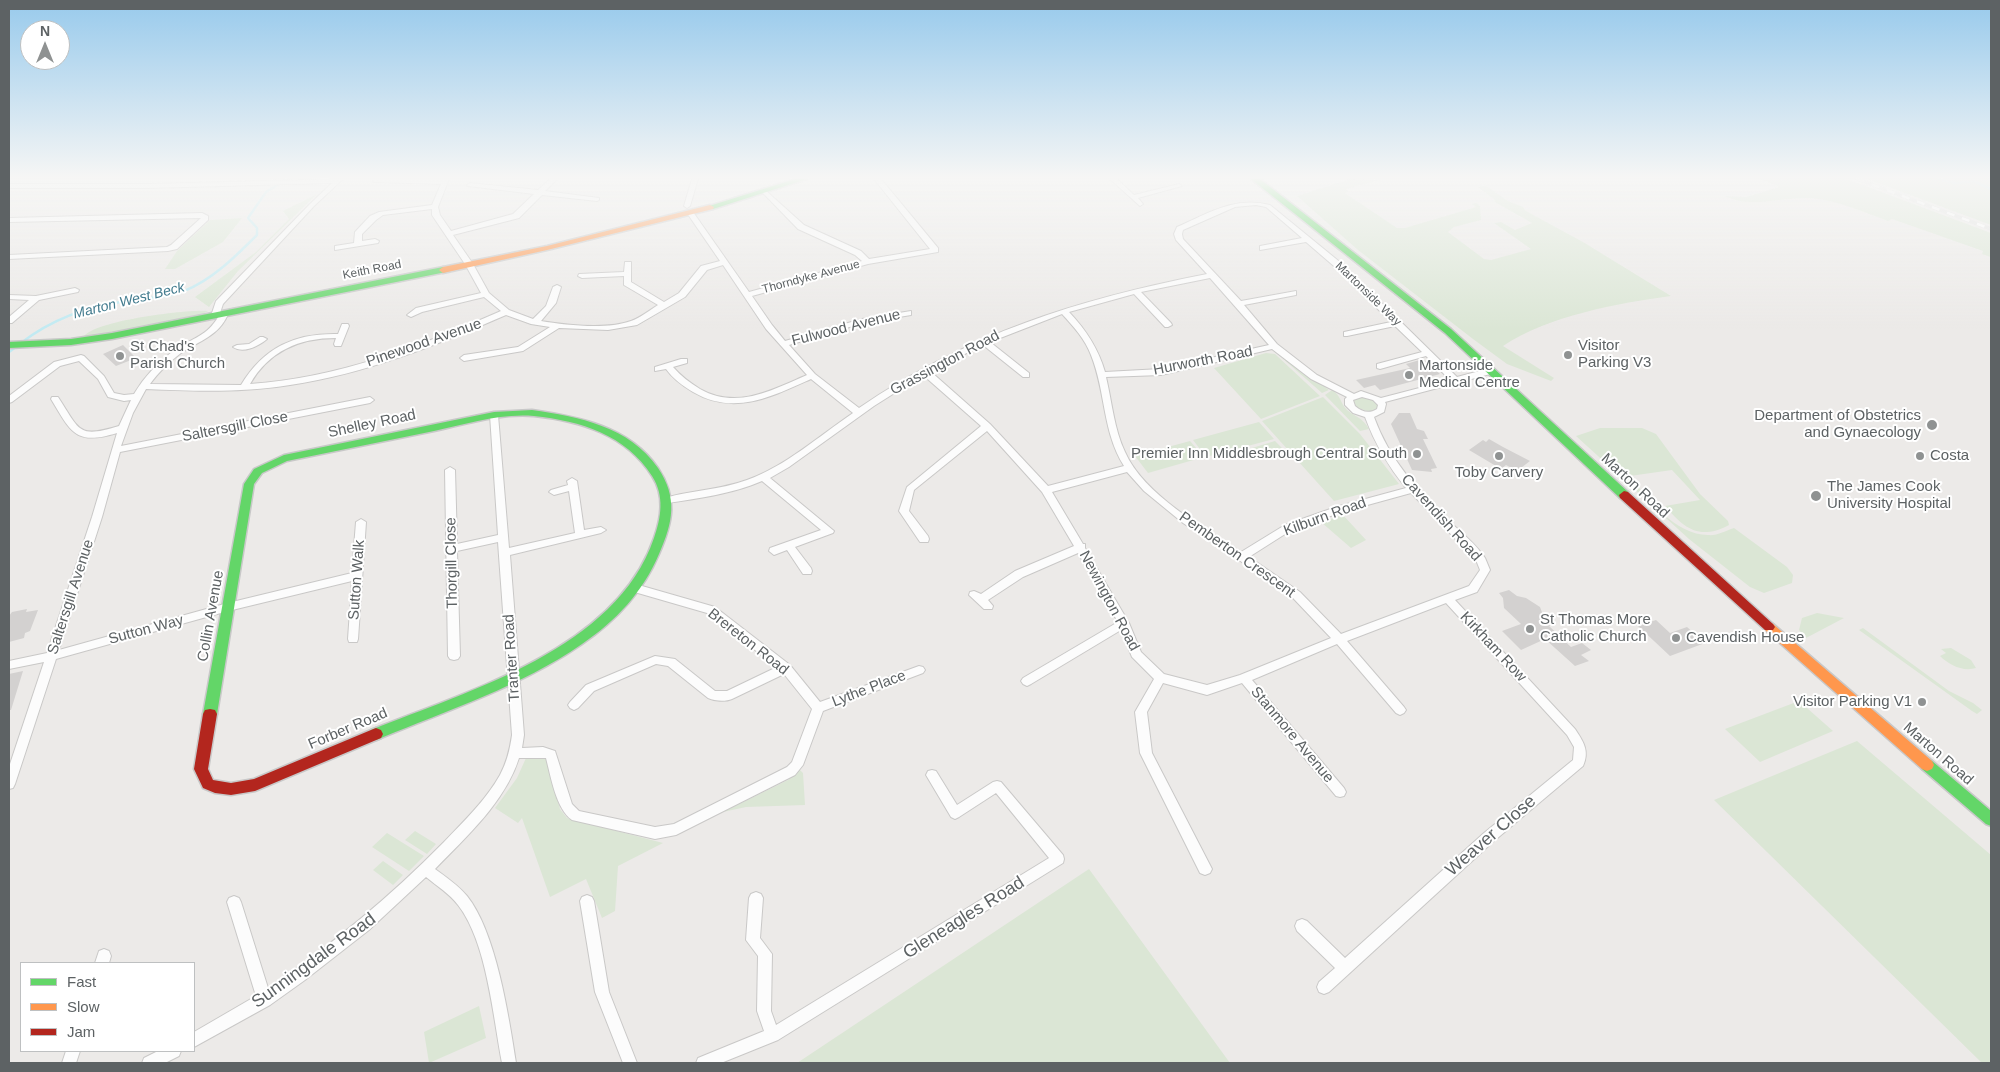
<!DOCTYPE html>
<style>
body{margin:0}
#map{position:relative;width:2000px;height:1072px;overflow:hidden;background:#eceae8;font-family:Helvetica,sans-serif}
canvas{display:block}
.frame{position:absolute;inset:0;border:10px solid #5d6264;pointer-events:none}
.legend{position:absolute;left:20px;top:962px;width:175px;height:90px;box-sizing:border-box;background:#fff;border:1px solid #bec0c1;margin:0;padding:6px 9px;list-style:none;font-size:15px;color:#5d6264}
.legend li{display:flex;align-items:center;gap:10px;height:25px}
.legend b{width:25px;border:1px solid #bec0c1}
.north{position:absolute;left:20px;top:20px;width:50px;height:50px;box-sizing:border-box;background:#fff;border:1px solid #bec0c1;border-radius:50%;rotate:0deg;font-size:14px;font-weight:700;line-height:20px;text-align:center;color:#5d6264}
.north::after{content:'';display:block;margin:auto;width:18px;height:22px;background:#8f9292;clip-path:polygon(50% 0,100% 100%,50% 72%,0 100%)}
</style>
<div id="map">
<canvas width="2000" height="1072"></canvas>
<div class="frame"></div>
<ul class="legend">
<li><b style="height:6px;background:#63d668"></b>Fast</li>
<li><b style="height:6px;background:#ff974d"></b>Slow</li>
<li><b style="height:6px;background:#b3261e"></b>Jam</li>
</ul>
<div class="north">N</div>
</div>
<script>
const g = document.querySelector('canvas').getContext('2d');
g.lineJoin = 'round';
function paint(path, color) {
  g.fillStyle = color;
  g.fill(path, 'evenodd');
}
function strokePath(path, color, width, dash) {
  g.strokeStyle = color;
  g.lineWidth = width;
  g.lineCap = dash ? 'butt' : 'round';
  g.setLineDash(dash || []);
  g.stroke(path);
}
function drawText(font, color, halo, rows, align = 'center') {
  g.font = font + ' Helvetica,sans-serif';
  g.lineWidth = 4;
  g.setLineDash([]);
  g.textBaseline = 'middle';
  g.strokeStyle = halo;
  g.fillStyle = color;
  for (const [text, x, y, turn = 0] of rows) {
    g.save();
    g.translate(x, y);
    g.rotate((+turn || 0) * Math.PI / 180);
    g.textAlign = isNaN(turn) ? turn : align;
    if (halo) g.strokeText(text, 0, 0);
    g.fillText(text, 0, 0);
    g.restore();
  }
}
const green = new Path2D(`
 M1350,179l30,1 -34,9 3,3 -4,1 52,35h8l71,-21 -4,-3 4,-1 4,3 1,14 -27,7 -6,5 36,27 7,1 40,-11 -37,-26 7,-1 14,8 17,-7 -39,-22 2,-1 -17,-13 7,-2 23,16 15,6 3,4 57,31 88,54c-53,7 -123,20 -168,50l51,32 -3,3 -44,-17 -34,-25 -115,-89 -61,-54z
 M1761,179h86l144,54v24l-9,-3 1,-3 -91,-32 -4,2c-25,-9 -51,-21 -78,-23 -28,-1 -60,11 -85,-2l21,1 33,-10z
 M1867,179h124v46z
 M317,194l-79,77 -29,36 -14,-10 61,-45 33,-33 -6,-8z
 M242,218l-19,24 -48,27h-10l12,-18 33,-31z
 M208,311l-11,6 -114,21c7,-17 105,-29 125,-27z
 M1273,350h1l55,40 -7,3z
 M1266,353l9,1 45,42 -59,23 -47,-51z
 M1332,390c9,5 8,13 15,20 9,7 16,8 22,19l-9,2 -35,-36z
 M1362,396l13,4 3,8 -8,4 -15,-5 -2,-7z
 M1323,397l37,37 39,50 -65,17 -72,-80z
 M1259,422l15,17 -68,18 -13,-17z
 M1600,428h42l14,6 44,60 28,27 1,4c-30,16 -45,3 -64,-19l35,-6 -28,-30 -42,6c17,23 46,59 78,59 9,1 17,-4 26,-7l53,39 6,8 -1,8 -28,10 -14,-6 -61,-48 -113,-103z
 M1190,441l14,16 -56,16 -13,-17z
 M1275,441l9,9c-13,4 -22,10 -32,-2z
 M1343,515l23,25 -15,8 -30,-26z
 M1817,613l27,5 -38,20 -7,-8 3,-12z
 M1863,628l86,63 24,12 9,7 -5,4 -5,-3 -113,-81z
 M1951,648l20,12 5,8c-13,4 -27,-3 -36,-12l6,-3 -5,-4z
 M1799,701l34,30 -73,31 -35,-33z
 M1857,741l134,114v208h-9l-268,-263z
 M542,756l6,5 12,48 7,9 96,25 -45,23 -3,45 -13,7 -16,-39 -36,18 -28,-79 -4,5 -23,-15 22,-30 9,-20z
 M799,769l4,4 2,32 -59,2 -23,5 65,-32z
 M415,831l21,13 -9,10 -22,-14z
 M387,833l37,23 -15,15 -37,-24z
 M383,861l20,14 -10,10 -20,-15z
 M1089,869l141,194h-433z
 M479,1006l7,32 -57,25 -5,-31z`);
const stream = new Path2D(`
 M1938,179l18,4 18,-2 17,8
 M21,343c31,-24 67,-37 106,-42 19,-3 39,-3 57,-10 28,-11 52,-35 73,-56v-7l-9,-10 18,-26 21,-13
 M9,352l7,-5`);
const building = new Path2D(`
 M123,345l13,13 -20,8 -13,-12z
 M1423,359l17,15 -60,16 -5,-5 -11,3 -8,-8 54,-12 -4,-4z
 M1399,413h11l7,16 7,2 4,8h-5l14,29 -6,1 1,3 -20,-2 -21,-46z
 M1489,439l14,8 27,14 -13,10 -11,-6 -5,4 -32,-19 14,-10 3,2z
 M1509,590l8,6 9,2 14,9 3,8 10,9 -4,2 22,21 11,-4 9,7 -10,5 8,6 -14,5 -30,-27 -24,11 -19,-19 19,-7 -17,-16 -1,-10 -4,-5z
 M27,609l-1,3 12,-2 -8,21 -5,2 -1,5 -15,4v-26l3,-4z
 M1656,620l14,13 17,-6 18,16 -35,13 -32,-30z
 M23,671l-12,39h-2v-36z`);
const street = new Path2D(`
 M343,179l-29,27 -91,98 -4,12 -4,2 -4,-2 5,-15 94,-97 22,-21 -183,5h-140v-4h140z
 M376,179h73l-11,28 2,8 11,16 62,-17 21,-20 -66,-8 -1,-1 3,-2 68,7 12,-11h7l-12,12 54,7v2l-2,1 -55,-6 -23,23 -66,17 20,29 16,29 20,17 24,9 13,-13 7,-19 4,-2 4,2 -5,16 -15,18c25,4 65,9 90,0 9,-3 19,-11 27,-16l-34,-20v-9l-42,2 -4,-2 1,-2 45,-2 1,-10h6v20l33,20 15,-9 22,-27 19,-5 -33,-48 2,-1h4l56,80 113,-31 -7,-6 -57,-26 -36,-37v-2l2,-1 40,36 57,26 8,8 61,-10 -56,-70h7l57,69v4l-70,12 -116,32 20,29 13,16 77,-22 49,-8v4l-48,8 -74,22 26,29 44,34c108,-74 220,-109 348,-134l-31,-34 -2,-6 3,-7c32,-14 58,-31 93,-22l71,58 116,114 34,-9 4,3 -1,2 -109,29 1,2 -2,8 -10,5c16,44 43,72 76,105 12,11 26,22 35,36l5,12 -13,22 -22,8 120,129c8,12 15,22 8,37l-89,75 -165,151 -5,2 -5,-2 -2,-5 2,-5 16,-14 -38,-37 -2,-5 2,-5 5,-2 5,2 38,37 139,-125 89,-73 1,-13 -7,-12 -121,-132 -99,38 57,66 2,3 -2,3 -4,2 -4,-2 -59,-69 -85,36 92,108 2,4 -2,4 -4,1 -4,-1 -94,-113 -35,12 -44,-12 -16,29 5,41 60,116 -2,4 -5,2 -5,-2 -60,-120 -5,-41 19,-33 -22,-22 -11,-27 -90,54 -4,2 -4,-2 -2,-3 2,-3 95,-56 -40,-69 -55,24 -35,23 5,6 -1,3h-8l-15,-14 1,-3 4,-1 7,3 34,-23 59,-25 -32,-54 -55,-61 -73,59 -5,21 19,25 1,3 -1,3h-8l-21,-31 8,-24 74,-61 -58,-51 -49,31 -85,61 -19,11 64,53 -1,2 -38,14 16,21 1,3 -1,3h-8l-16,-24 -13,5 -5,-4 1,-3 51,-18 -59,-49c-30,13 -62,17 -94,22l-3,-1 -2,-2 2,-2c27,-8 55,-8 82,-18 39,-14 72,-44 106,-67l-42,-34c-40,18 -77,37 -118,13 -10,-6 -20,-13 -27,-23l-11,2v-4l26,-8h6v4l-14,4c8,9 17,16 27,22 37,21 72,1 107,-14l-41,-46 -43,-64 -16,5 -22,27 -48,28 -29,5 -49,-2 -36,23 -59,10 -4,-3 4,-3 54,-8 32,-20 -19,-3 -25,-9c-69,30 -141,59 -216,70 -47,8 -96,6 -144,4l-13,24 -12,33 249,-49 4,3 -4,3 -250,49 -18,65 -43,133 169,-47 124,-30 4,-51 5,-3 5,3 -8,117 -1,3h-8l-1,-3 4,-58 -124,30 -172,48 -41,125 -2,4 -4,1v-22l35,-105 -35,7v-8l38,-8 45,-136 25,-84c-42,13 -46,-1 -66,-34l1,-2h6c22,33 19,42 61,29l12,-26 -7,1 -16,-4 -10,-18 -19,-18 -19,5 -48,36 -3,1v-7l45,-34 27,-7 3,1 20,20 10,17 10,2 10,-1c10,-17 25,-33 42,-45 21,-13 33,-14 45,-37h3l4,2c-9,22 -29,27 -47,39 -12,9 -22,19 -31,31l91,1c23,-38 54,-52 97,-51l4,-10h6l1,2 -8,20h-6l-1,-2 2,-6c-37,0 -67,13 -86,46 88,-6 171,-38 251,-73l-17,-14 -62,15 -11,5 -4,-2 9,-7 65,-15 -16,-29 -33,-49v-6l-49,6 -7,5 -14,14v7l13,-2 4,2 -1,2 -43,7v-4l19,-3 1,-11 15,-16 9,-4 53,-7 9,-21 -67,-2 -1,-1zM1256,205l10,2 36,31 -42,8v4l46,-8 29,25 56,55 -47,10v4h3l48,-10 27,26 -45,12v4l3,1 46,-13 24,24 -69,18 -20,-7 -7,3 -37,-19 -40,-31 -33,-39 52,-10v-4l-55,10 -58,-62 -1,-5 1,-4 52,-23zM1210,278l59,67 -108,24 -56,3c-7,-24 -19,-42 -36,-60l65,-18 31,33h3l4,-2 -1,-2 -30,-31zM1062,314c12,13 23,25 29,41 15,37 11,76 33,111l-76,20 -58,-62 -60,-53 53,-26 40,32h6v-4l-39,-31zM1272,349l39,30 36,18 -2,2v6l8,8 12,4c10,27 23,49 41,71l-70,19 -51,18 -44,27c-37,-24 -98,-58 -116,-100 -11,-23 -13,-50 -19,-75l55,-2zM1362,397l11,3 5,5 -1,4c-8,5 -15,3 -22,-3l-2,-6zM1127,472l17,19 39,32 86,57 24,18 38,40 -91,37 -33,10 -43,-11 -23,-22 -12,-29 -44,-75v-4h-2l-31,-52zM1411,493l65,67 4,10 -11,16 -128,48 -41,-42 -51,-35 44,-28 49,-17z
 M692,179h6l-8,27 -3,2 -3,-2z
 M1110,179h7l17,16 45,-11 3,2 -44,12 5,6 -3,2z
 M202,213l6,3v4l-31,29 -9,2 -159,8v-4l158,-8 4,-2 30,-27 -192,4v-4z
 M75,288l4,2 -1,2 -39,8 -27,23h-3v-6l20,-17 -20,-1v-4l27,1z
 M260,337h3l4,2c-8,7 -24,15 -34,8l4,-2 12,-1z
 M494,412l4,3 11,133 66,-15 -6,-42 -15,4 -5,-3 2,-2 17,-5 -1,-4 5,-3 5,3 7,49 17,-3 5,3 -5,3 -91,22 14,180 -2,13 21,-1 12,4 17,53 7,7 76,16 19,-3 113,-57 5,-5 20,-53 -28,-35 -52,25c-7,3 -17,2 -24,-1l-40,-32 -12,-2 -62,27 -16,17 -4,2 -4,-2 -2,-3 2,-3 16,-17 69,-29 20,3 40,32h12l50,-24 -70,-54 -76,-22 -1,-3 1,-3 4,-1 80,23 75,58 30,37 99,-36 4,1 2,3 -2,3 -100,38 -20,54 -8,10 -119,60 -21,4 -83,-19c-16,-11 -21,-43 -26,-62h-27c-14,44 -52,78 -84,111 11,8 23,16 32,27 29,36 42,121 49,167h-14c-9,-46 -15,-121 -44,-158 -8,-11 -21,-19 -32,-28l-57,53 -64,50 -35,25 -76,42v-15l62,-36 -29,-94 2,-4 5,-2 5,2 2,4 27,86c64,-43 122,-91 176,-146 20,-21 42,-42 56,-67 7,-13 10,-26 12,-40l-14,-193 -41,9 3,105 -2,3 -4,1 -4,-1 -2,-3 -3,-186 5,-3 5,3 2,74 41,-9 -8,-120z
 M932,770l4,1 21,34 36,-23 4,-1 4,1 62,73 1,4 -1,4 -285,177 -57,23h-25l2,-5 66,-27 -7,-20 1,-55 -12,-16 3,-42 2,-4 5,-2 5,2 2,4 -3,40 12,16 -1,57 5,14 273,-167 -53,-65 -37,24 -4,2 -4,-2 -25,-42 2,-4z
 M587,895l5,2 2,4 15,91 28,71h-14l-28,-71 -15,-91 2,-4z
 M104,949l5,2 2,5 -2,7h-14l4,-12z
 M66,1051h14l-4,12h-14z
 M158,1051h23l-2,5 -14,7h-23l2,-5z`);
const fast = new Path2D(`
 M795,179h12l-94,30 -7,-2z
 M1251,179h9l191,150 177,163 1,3 -1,3h-8l-175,-165z
 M443,267l3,1v4l-334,67 -41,6 -62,3v-6l62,-3 41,-6z
 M532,410c47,7 97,16 126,58 20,30 15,54 1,86 -16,38 -43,67 -77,90 -60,42 -134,66 -201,94l-5,2 -5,-2 -2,-4 2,-4c99,-40 245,-81 283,-192 7,-20 11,-42 -2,-62 -26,-41 -71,-55 -118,-60 -33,-3 -68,8 -100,15 -49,10 -98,20 -147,30l-25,12 -8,11 -37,230 -2,4 -5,1 -5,-1 -2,-4 41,-230 10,-15 30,-14 210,-43z
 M1927,759l5,2 59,50v15l-5,-2 -64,-55 -2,-4 2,-4z`);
const slow = new Path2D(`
 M710,205l4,2 -1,2 -166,41 -104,23 -4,-3 4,-3 104,-21z
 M1769,622l4,2 159,137 2,4 -2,4 -5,2 -5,-2 -157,-139 -2,-3 2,-3z`);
const jam = new Path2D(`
 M1624,491l4,1 145,132 2,3 -2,3h-8l-145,-132 -1,-3z
 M210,709l5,1 2,4 -9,55 5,11 18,3 23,-4 117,-49 5,-2 5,2 2,4 -2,4 -126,53 -24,4 -16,-2 -12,-5 -9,-19 9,-55 2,-4z`);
const rail = new Path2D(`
 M1857,179l134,50`);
const markers = [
 [1568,355,5,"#8f9292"],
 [120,356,5,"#8f9292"],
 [1409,375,5,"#8f9292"],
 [1932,425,6,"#8f9292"],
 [1417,454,5,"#8f9292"],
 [1499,456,5,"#8f9292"],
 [1920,456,5,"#8f9292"],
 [1816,496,6,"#8f9292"],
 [1530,629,5,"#8f9292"],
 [1676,638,5,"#8f9292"],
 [1922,702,5,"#8f9292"]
];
const farStreetnames = [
 ["Keith Road",372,270,-11],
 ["Thorndyke Avenue",811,277,-15],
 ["Martonside Way",1368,294,44]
];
const farWaternames = [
 ["Marton West Beck",129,301,-14]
];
const streetNames = [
 ["Fulwood Avenue",846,328,-14],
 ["Pinewood Avenue",424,343,-19],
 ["Hurworth Road",1203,361,-11],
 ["Grassington Road",945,363,-28],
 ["Shelley Road",372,424,-12],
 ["Saltersgill Close",235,427,-11],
 ["Marton Road",1635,486,43],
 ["Kilburn Road",1325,517,-20],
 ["Cavendish Road",1441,518,48],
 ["Pemberton Crescent",1237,555,35],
 ["Thorgill Close",452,563,-91],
 ["Sutton Walk",357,580,-86],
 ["Saltersgill Avenue",71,597,-72],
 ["Newington Road",1109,601,62],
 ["Collin Avenue",211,616,-80],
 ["Sutton Way",146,630,-15],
 ["Brereton Road",748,642,38],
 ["Kirkham Row",1493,647,47],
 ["Tranter Road",512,658,-94],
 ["Lythe Place",869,689,-21],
 ["Forber Road",348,729,-23],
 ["Stanmore Avenue",1292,735,50],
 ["Marton Road",1938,754,41]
];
const poiNames = [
 ["Visitor",1578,346],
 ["Parking V3",1578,363],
 ["St Chad's",130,347],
 ["Parish Church",130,364],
 ["Martonside",1419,366],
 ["Medical Centre",1419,383],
 ["Department of Obstetrics",1921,416,"right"],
 ["and Gynaecology",1921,433,"right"],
 ["Premier Inn Middlesbrough Central South",1407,454,"right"],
 ["Costa",1930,456],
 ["Toby Carvery",1499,473,"center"],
 ["The James Cook",1827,487],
 ["University Hospital",1827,504],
 ["St Thomas More",1540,620],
 ["Catholic Church",1540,637],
 ["Cavendish House",1686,638],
 ["Visitor Parking V1",1912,702,"right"]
];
const nearStreetnames = [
 ["Weaver Close",1491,836,-41],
 ["Gleneagles Road",964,918,-32],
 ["Sunningdale Road",314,961,-36]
];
paint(green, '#dbe6d5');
strokePath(stream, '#c1eaf2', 2.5);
paint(building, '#d3d1d0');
strokePath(street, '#c9c8c7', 2);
strokePath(fast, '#c8c8c8', 3);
strokePath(slow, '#c8c8c8', 3);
strokePath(jam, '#c8c8c8', 3);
paint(street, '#fcfcfc');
paint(fast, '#63d668');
paint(slow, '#ff974d');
paint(jam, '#b3261e');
strokePath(rail, '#e2e2e1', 4);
strokePath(rail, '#fff', 2.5, [8]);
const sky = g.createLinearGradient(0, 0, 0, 329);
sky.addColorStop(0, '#98caec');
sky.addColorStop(0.54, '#f6f6f5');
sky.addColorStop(1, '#f6f6f500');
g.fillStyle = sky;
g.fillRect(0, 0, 2000, 329);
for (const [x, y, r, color] of markers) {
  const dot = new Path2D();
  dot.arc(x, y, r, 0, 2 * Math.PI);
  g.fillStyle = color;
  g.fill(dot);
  strokePath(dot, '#fff', 2);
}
drawText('12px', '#5d6264', '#fff', farStreetnames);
drawText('italic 14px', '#427b8e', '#fff', farWaternames);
drawText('15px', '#5d6264', '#fff', streetNames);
drawText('15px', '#5d6264', '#fff', poiNames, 'left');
drawText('18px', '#5d6264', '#fff', nearStreetnames);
</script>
